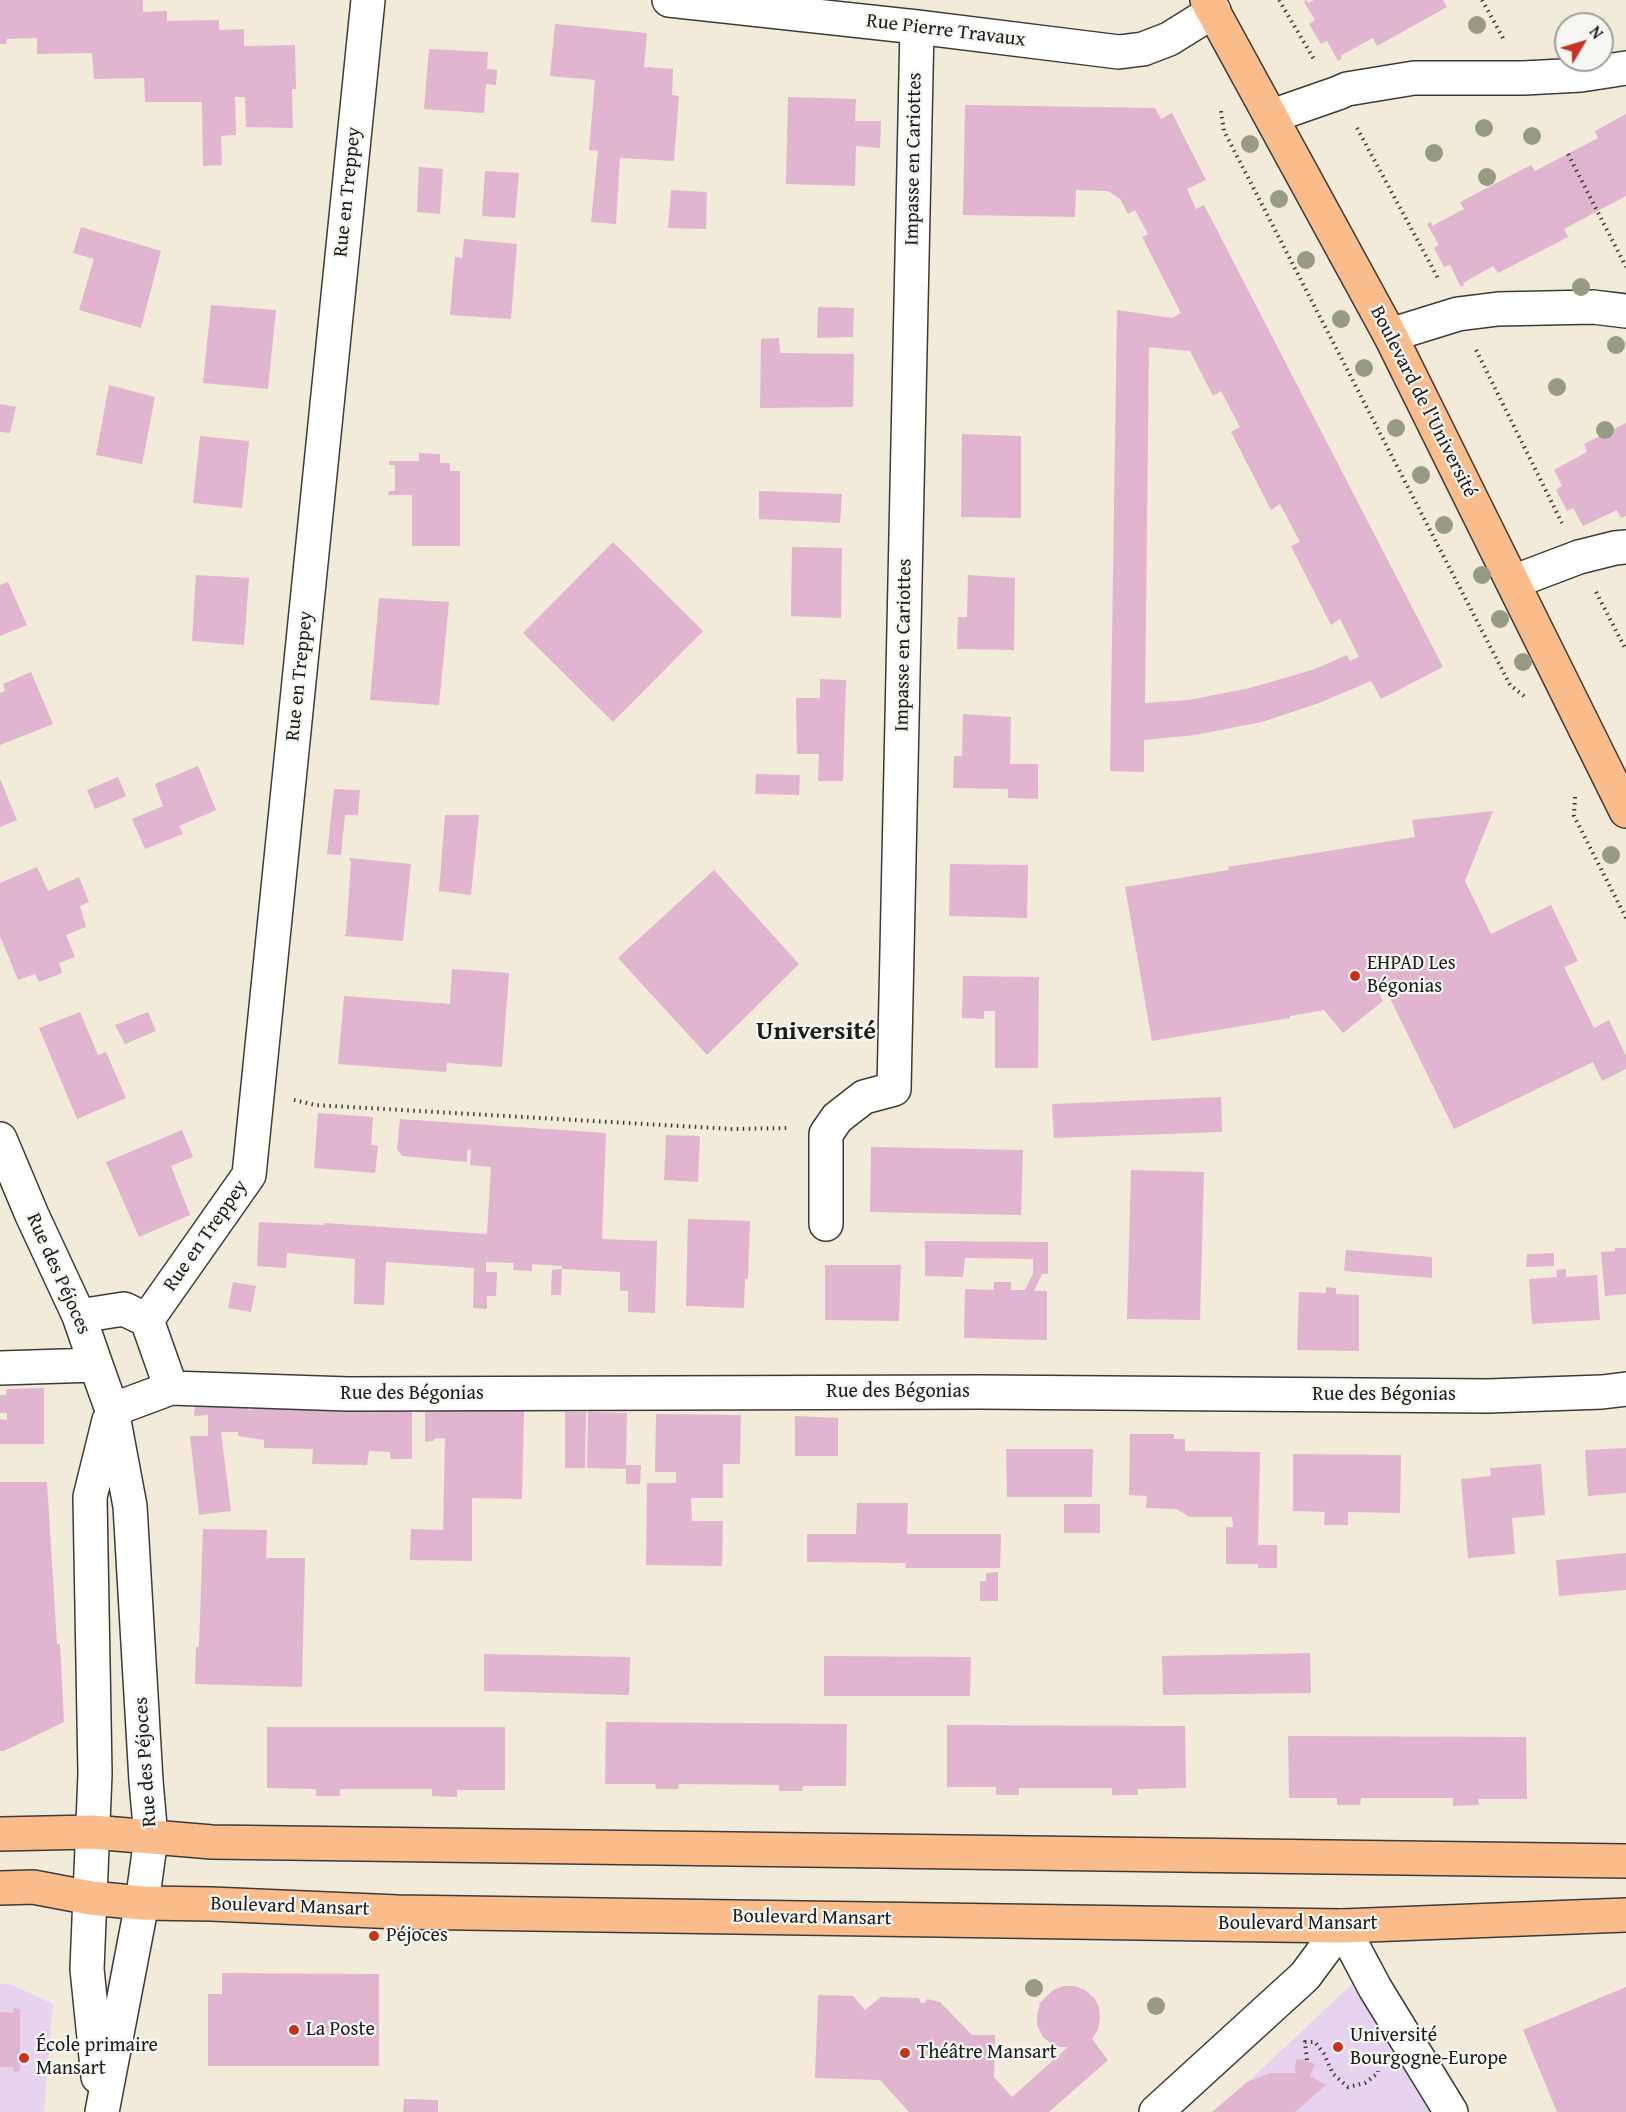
<!DOCTYPE html>
<meta charset="utf-8">
<style>
body{margin:0}
#map{position:relative;width:1626px;height:2112px;overflow:hidden;background:#f2ebd9;font-family:"Gentium Book Plus",serif}
canvas{display:block}
.north{position:absolute;left:1554px;top:12px;width:60px;height:60px;box-sizing:border-box;background:#f6f6f2;border:2px solid #9f9f9c;border-radius:50%;rotate:52deg;font-size:16px;font-weight:700;line-height:24px;text-align:center;color:#1c1c1c}
.north::after{content:'';display:block;margin:auto;width:21px;height:27px;background:#c8321e;clip-path:polygon(50% 0,100% 100%,50% 72%,0 100%)}
</style>
<div id="map">
<canvas width="1626" height="2112"></canvas>
<div class="north">N</div>
</div>
<script>
const g = document.querySelector('canvas').getContext('2d');
g.lineJoin = 'round';
function paint(path, color) {
  g.fillStyle = color;
  g.fill(path, 'evenodd');
}
function strokePath(path, color, width, dash) {
  g.strokeStyle = color;
  g.lineWidth = width;
  g.lineCap = dash ? 'butt' : 'round';
  g.setLineDash(dash || []);
  g.stroke(path);
}
function drawText(font, color, halo, rows, align = 'center') {
  g.font = font + ' "Gentium Book Plus",serif';
  g.lineWidth = 4.5;
  g.setLineDash([]);
  g.textBaseline = 'middle';
  g.strokeStyle = halo;
  g.fillStyle = color;
  for (const [text, x, y, turn = 0] of rows) {
    g.save();
    g.translate(x, y);
    g.rotate((+turn || 0) * Math.PI / 180);
    g.textAlign = isNaN(turn) ? turn : align;
    if (halo) g.strokeText(text, 0, 0);
    g.fillText(text, 0, 0);
    g.restore();
  }
}
const built = new Path2D(`
 M1354,1982l76,130h-214z
 M0,1984h10l43,20 -9,108h-44z`);
const building = new Path2D(`
 M0,0h143v12l24,-1v10l52,-1v10l25,-1v17l51,-1 1,44h-4l1,39 -47,-1 -1,-30h-10l1,38 -15,1 1,29 -19,1 -1,-64h-57l-1,-24 -50,1 -2,-26 -55,1v-16l-30,1 -1,5h-6z
 M1306,0l3,3 5,-3h129l4,7 -70,39 -4,-8 -33,18 2,2 -4,3 -11,-20 -6,3 -12,-20 6,-4 -11,-18z
 M555,24l92,9 -3,34 29,2 -1,26 7,1 -5,65 -54,-3 -4,66 -25,-2 7,-71 -9,-1 6,-70 -45,-4z
 M429,49l59,3 -1,17 10,1 -1,15 -10,-1 -2,29 -60,-4z
 M788,97l68,2 -1,22h26l-1,27 -24,-2 -1,40 -69,-2z
 M965,105l190,3 6,11 11,-6 34,67 -19,9 9,20 8,-4 239,462 -62,32 -10,-18 -52,22 -57,19 -67,13 -51,5v32l-34,-1 7,-461 55,8 9,-5 -39,-76 6,-3 -13,-24 -7,4 -8,-15 -12,-8 -32,-1 -1,27 -112,-2zM1149,347l41,4 23,45 8,-5 19,36 -9,5 40,78 9,-6 20,38 -9,4 40,79 9,-6 19,38 -9,4 -3,-6 -32,14 -65,19 -61,12 -44,3z
 M1626,114v82l-62,33 4,8 -70,36 -5,-7 -30,17 1,2 -3,2 -11,-22 -6,2 -10,-19 5,-3 -12,-21 4,-2 1,4 32,-17 -4,-7 71,-37 4,6 63,-33 -3,-7z
 M419,167l24,2 -3,45 -23,-2z
 M485,171l34,2 -4,45 -33,-2z
 M671,190l36,2 -1,37 -38,-1z
 M81,227l80,24 -20,77 -62,-18 15,-51 -21,-6z
 M464,239l53,5 -6,75 -61,-4 5,-58 7,1z
 M211,305l65,5 -8,79 -65,-6z
 M818,307l36,1 -1,29 -36,1z
 M779,338l1,15 74,1 -1,53 -93,1 1,-69z
 M109,385l46,12 -13,67 -46,-9z
 M0,404l16,3 -6,26 -10,-1z
 M1626,423v93l-5,2 -4,-8 -34,16 -10,-18 -6,3 -11,-21 6,-4 -8,-16 33,-18 -3,-8z
 M962,434l59,2v82l-60,-1z
 M200,436l49,5 -7,67 -49,-5z
 M419,453l21,1v9h10v8h10v75h-48v-51h-24l1,-4h6v-26h-6v-4h30z
 M759,491l83,3 -2,29 -81,-4z
 M613,542l90,89 -90,91 -90,-89z
 M792,547l50,1 -1,70 -50,-2z
 M196,575l53,3 -5,67 -52,-4z
 M968,575l47,3 -1,72 -57,-1 1,-32h9z
 M8,582l19,43 -27,11v-51z
 M379,598l70,4 -10,103 -69,-5z
 M31,672l22,52 -53,21v-52l5,-2 -2,-7z
 M820,679l26,1 -3,101h-25l1,-27h-22l-1,-56h24z
 M963,714l48,3 -1,47h28v35l-30,-1v-9l-55,-1 1,-32h8z
 M198,766l18,44 -37,16 4,8 -38,15 -13,-30 31,-13 -8,-22z
 M756,774l44,1 -1,20 -44,-1z
 M118,777l8,19 -31,13 -8,-19z
 M0,779l17,41 -17,7z
 M334,789l26,1 -2,25h-13l-4,40 -14,-1z
 M1493,811l-28,70 26,53 60,-29 27,56 -14,6 30,61 15,-8 17,36v13l-24,12 -9,-19 -139,67 -70,-143 -7,3 6,12 -40,32 -19,-23 -34,6v2l-138,23 -27,-154 104,-17 -1,-3 187,-30 -3,-17z
 M445,815h34l-8,80 -32,-4z
 M349,858l62,6 -8,77 -59,-5 2,-2 5,-72z
 M950,864l78,1 -1,53 -78,-2z
 M37,867l11,24 31,-14 10,25 -9,4 6,21 -20,8 9,22 -16,6 3,10 -23,9 -4,-8 -17,6 -18,-44v-53z
 M714,870l85,94 -92,91 -89,-97z
 M452,969l57,4 -7,94 -55,-4 -1,9 -108,-8 6,-68 106,8z
 M963,976l76,1 -1,91h-43v-57h-11v8l-22,-1z
 M80,1012l18,43 8,-3 20,46 -49,21 -38,-91z
 M148,1012l8,19 -31,13 -10,-19z
 M1221,1097l1,35 -168,6 -2,-34z
 M318,1113l55,4 -2,28 7,1 -3,27 -61,-5z
 M400,1119l206,14 -4,106 55,2 -2,72 -27,-1v-21h-8v-19l-58,-3 -1,26h-10l1,-25 10,-1v-3l-30,-2v7l-19,-1 1,-7 -28,-1v10h11l-1,24h-9v13l-14,-1 1,-40 -88,-6 -2,43 -30,-1 1,-45 -68,-6 -1,15 -29,-2 2,-44 65,3v-2l163,11 4,-67 -21,-2 1,-15h-4v12l-65,-6 -5,-7z
 M182,1130l11,27 -22,9 19,49 -51,22 -33,-75z
 M666,1135l34,1 -2,46 -34,-2z
 M871,1147l152,3 -2,65 -151,-3z
 M1131,1170l73,2 -4,148 -73,-1z
 M688,1219l62,2 -2,58h-3l-1,29 -58,-2z
 M925,1241l123,1v32h-6l-8,17h13v49l-83,-2 1,-49 29,1v-8h17v8h14l8,-16v-15l-68,-1 -2,19 -38,-1z
 M1615,1248h11v46l-21,2 -4,-44 14,-1z
 M1346,1250l86,7v21l-88,-7z
 M1554,1253v13l-28,1 1,-13z
 M825,1265h76l-2,56 -74,-1z
 M1566,1269v8l31,-2 3,45 -68,4 -3,-45 28,-2 -1,-7z
 M233,1282l23,4 -5,26 -23,-4z
 M1326,1287l10,1v6l23,1v56l-62,-1 2,-58 27,1z
 M44,1388v56h-44v-25l7,1v-7h-7v-18h6l1,-6z
 M195,1405l53,1v4l17,-2v-2l147,3v50h-21l-1,-7 -21,-1 -2,14 -55,-1 1,-15 -49,-1v-8l-26,-4v-4h-17l10,79 -32,4 -9,-79h18v-21l-14,1z
 M425,1409l99,2 -2,88 -50,-1v63l-62,-1 1,-31 32,1 2,-92 -11,1v2l-9,1z
 M565,1412h21l-1,56h-20z
 M588,1412l39,1 -1,52h15l-1,19h-14v-15l-39,-1z
 M656,1414l85,1 -1,49h-17v34h-32l1,23h31l-1,45 -76,-1 1,-82h29v-11h-21z
 M795,1416l43,2v38h-43z
 M1130,1434h44v5h11v12l75,1 -2,93h19v23h-19v-4h-32v-37h7l-1,-10h-42l-14,-8 -30,-1 1,-12 -18,-1z
 M1626,1448v45l-38,3 -3,-46z
 M1006,1449h87l-1,48h-85z
 M1293,1454l108,1 -1,58 -52,-1v13h-24l1,-13 -32,-1z
 M1541,1464l4,51 -33,3 3,36 -47,4 -7,-79 30,-3 -1,-8z
 M0,1482h47l10,162h3l4,78 -60,29h-4z
 M857,1503h51l-1,31h94l-1,34h-95l1,-5 -99,-1v-28h49z
 M1064,1504h36v29h-36z
 M203,1529l64,1 -1,28h39l-3,129 -107,-3 1,-37h3z
 M1626,1553v37l-67,6 -3,-36z
 M998,1572v29h-18v-20h6v-8z
 M1310,1653l1,40 -148,2 -1,-39z
 M484,1654l146,3 -1,38 -145,-4z
 M824,1656l147,1 -1,39h-146z
 M606,1722l241,2 -1,62h-43l-1,5h-23v-6l-100,-1 -1,5h-22l-1,-5h-50z
 M947,1725l238,1 1,62 -49,1 1,6h-26v-7h-93v7h-23v-8h-49z
 M267,1727h238v63h-48v7l-25,-1v-7h-92v7h-24v-7l-49,-1z
 M1288,1736l238,1 1,62h-49l1,6 -26,1v-8h-92l-1,7h-23v-7h-48z
 M222,1973l157,1v92h-171v-72h14z
 M1064,1986h11l10,4 9,8 5,9 1,12 -2,10 -6,10 16,21 -59,52h-140l-29,-32 -65,-2 3,-83 35,1 12,14 16,-13 38,1 2,5h4l2,-4 13,3 32,33h23l-1,42 18,20 56,-50h-12l-13,-10 -6,-12v-9l3,-13 13,-13z
 M1626,1987v125h-69l-34,-82z
 M14,2008l6,1v62l-6,1 -1,-5h-13v-55l13,1z
 M1302,2059l13,5 -5,12 16,9 -31,27h-83l35,-30 24,-9h24l1,-13z
 M404,2099l34,1v12h-35z`);
const path = new Path2D(`
 M1279,0l36,61
 M1482,0l22,40
 M1221,111l3,20 286,554 14,11
 M1357,128l82,152
 M1568,154l58,113
 M1476,350l86,173
 M1596,592l30,58
 M1575,797l-1,19 52,102
 M294,1100l21,5 417,24 57,-1
 M1307,2060l-2,-18h10l9,12 9,20 15,13 17,-4 13,-10v-2`);
const minor = new Path2D(`
 M669,0l248,27 202,25 24,-3 26,-10 45,-28
 M1272,116l66,-23 9,-4 67,-11h110l57,-3 45,-7
 M1390,335l68,-21 40,-5 95,-2 33,4
 M1513,582l66,-25 36,-9 11,-1
 M0,1139l32,76 47,101 17,49 16,45 18,96 16,275 5,57 -9,65 -40,209
 M826,1224v-90l11,-16 27,-21 30,-8 23,-1062
 M79,1316l45,-7 23,11 24,68 -59,22
 M147,1320l102,-145 119,-1175
 M0,1368l96,-3
 M171,1388l177,6 632,-2 508,4 114,-4 24,-3
 M98,2077l-11,-108 8,-195 -5,-277 19,-77
 M1156,2112l149,-136 37,-50 33,62 76,124`);
const major = new Path2D(`
 M1207,0l183,335 236,476
 M0,1834l92,-2 120,10 1414,19
 M0,1888l33,-1 58,11 51,5 69,1 187,8 944,14 284,-11`);
const trees = [
 [1477,25],
 [1484,128],
 [1532,136],
 [1250,144],
 [1434,153],
 [1487,177],
 [1279,199],
 [1306,260],
 [1581,287],
 [1341,319],
 [1616,345],
 [1364,368],
 [1557,387],
 [1396,428],
 [1605,430],
 [1421,475],
 [1444,525],
 [1482,575],
 [1500,619],
 [1523,662],
 [1611,855],
 [1034,1988],
 [1156,2006]
];
const markers = [
 [1355,976,6,"#c8321e"],
 [374,1936,6,"#c8321e"],
 [294,2030,6,"#c8321e"],
 [1338,2047,6,"#c8321e"],
 [905,2053,6,"#c8321e"],
 [24,2058,6,"#c8321e"]
];
const streetNames = [
 ["Rue Pierre Travaux",946,31,7],
 ["Impasse en Cariottes",914,159,-89],
 ["Rue en Treppey",348,192,-84],
 ["Boulevard de l'Université",1423,402,63],
 ["Impasse en Cariottes",904,645,-89],
 ["Rue en Treppey",300,676,-84],
 ["Rue en Treppey",206,1236,-55],
 ["Rue des Péjoces",58,1274,66],
 ["Rue des Bégonias",898,1392],
 ["Rue des Bégonias",412,1394],
 ["Rue des Bégonias",1384,1395],
 ["Rue des Péjoces",146,1762,-94],
 ["Boulevard Mansart",290,1907,2],
 ["Boulevard Mansart",812,1918,1],
 ["Boulevard Mansart",1298,1924]
];
const poiNames = [
 ["EHPAD Les",1367,964],
 ["Bégonias",1367,987],
 ["Péjoces",386,1936],
 ["La Poste",306,2030],
 ["Université",1350,2036],
 ["Bourgogne-Europe",1350,2059],
 ["École primaire",36,2046],
 ["Mansart",36,2069],
 ["Théâtre Mansart",917,2053]
];
const districtNames = [
 ["Université",816,1032]
];
paint(built, '#e7d2ef');
paint(building, '#e1b4cf');
strokePath(minor, '#3c3b38', 36);
strokePath(major, '#3c3b38', 36);
strokePath(path, '#3c3b38', 4, [1.5, 4.5]);
strokePath(minor, '#fff', 33);
strokePath(major, '#f9bc8a', 33);
g.fillStyle = '#979b83';
for (const [x, y] of trees) {
  g.beginPath();
  g.arc(x, y, 9, 0, 2 * Math.PI);
  g.fill();
}
for (const [x, y, r, color] of markers) {
  const dot = new Path2D();
  dot.arc(x, y, r, 0, 2 * Math.PI);
  g.fillStyle = color;
  g.fill(dot);
  strokePath(dot, '#f6f6f2', 2);
}
drawText('20px', '#1c1c1c', '#f6f6f2', streetNames);
drawText('20px', '#1c1c1c', '#f6f6f2', poiNames, 'left');
drawText('bold 26px', '#1c1c1c', '#f6f6f2', districtNames);
</script>
